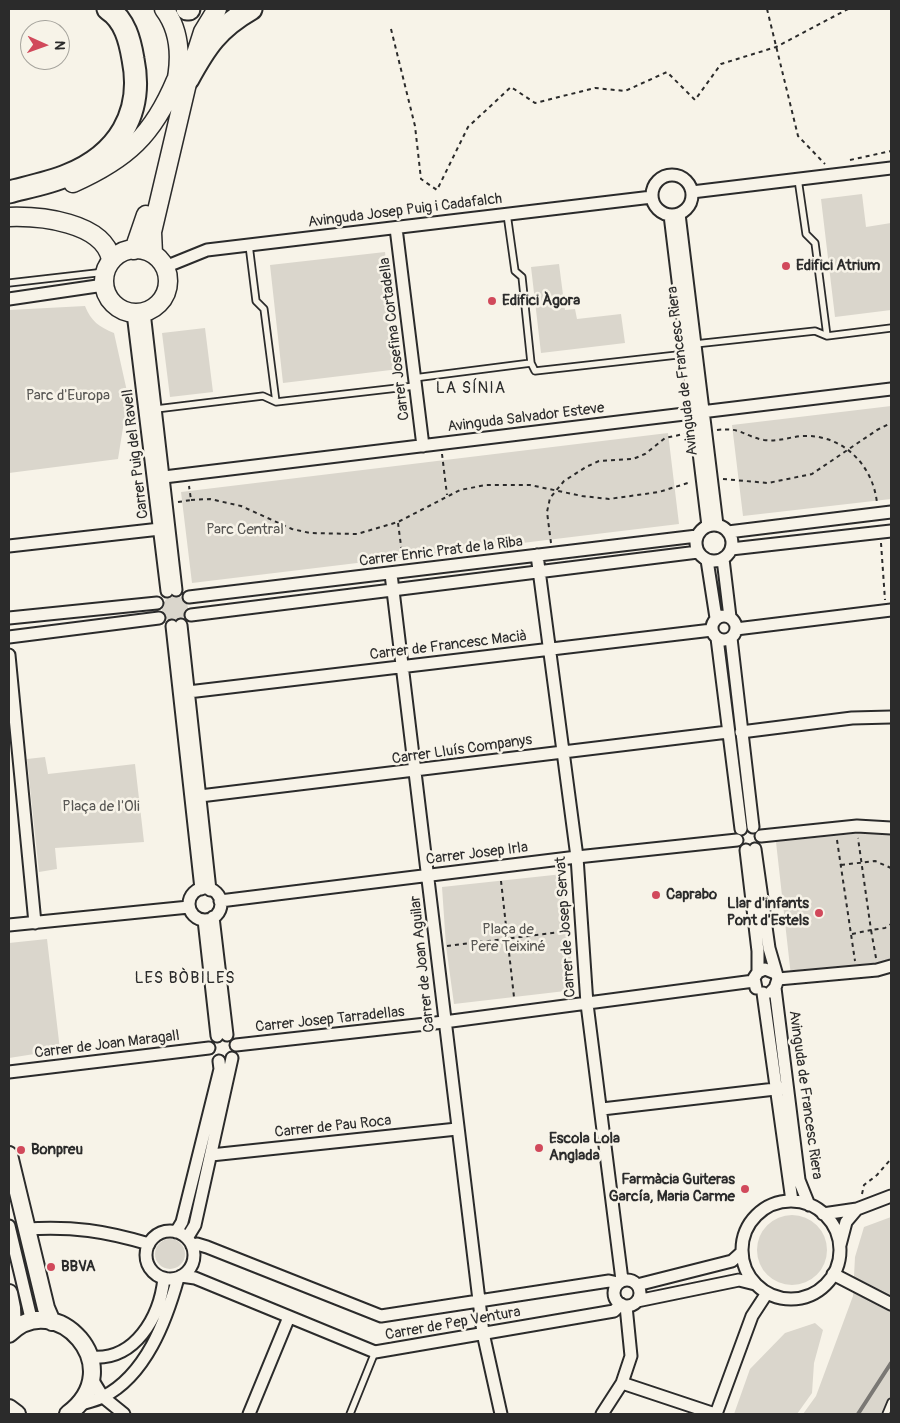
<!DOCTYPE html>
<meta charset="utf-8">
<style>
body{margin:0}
#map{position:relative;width:900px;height:1423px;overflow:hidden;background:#f7f3e8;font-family:Pangolin,sans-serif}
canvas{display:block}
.frame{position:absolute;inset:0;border:10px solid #2b2b2b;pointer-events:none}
.north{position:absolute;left:20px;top:20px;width:50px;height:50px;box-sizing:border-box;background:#f7f3e8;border:1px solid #a5a39c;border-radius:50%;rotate:92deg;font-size:14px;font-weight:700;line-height:20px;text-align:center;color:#2b2b2b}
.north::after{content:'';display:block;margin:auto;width:18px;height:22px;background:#d1495b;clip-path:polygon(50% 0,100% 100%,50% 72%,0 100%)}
</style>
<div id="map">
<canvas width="900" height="1423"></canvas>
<div class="frame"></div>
<div class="north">N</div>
</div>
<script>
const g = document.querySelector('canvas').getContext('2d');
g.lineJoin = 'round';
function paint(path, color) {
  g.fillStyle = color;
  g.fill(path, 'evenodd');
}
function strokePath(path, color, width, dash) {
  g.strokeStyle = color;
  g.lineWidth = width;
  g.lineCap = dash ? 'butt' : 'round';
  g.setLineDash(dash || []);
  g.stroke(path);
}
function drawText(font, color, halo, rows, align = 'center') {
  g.font = font + ' Pangolin,sans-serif';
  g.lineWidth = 5;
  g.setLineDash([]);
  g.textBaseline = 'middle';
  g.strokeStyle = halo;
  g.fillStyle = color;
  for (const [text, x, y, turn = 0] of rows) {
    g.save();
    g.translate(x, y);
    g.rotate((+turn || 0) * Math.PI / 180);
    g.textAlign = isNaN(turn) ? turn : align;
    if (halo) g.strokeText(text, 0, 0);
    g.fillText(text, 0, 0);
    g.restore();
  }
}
const green = new Path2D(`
 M862,194l4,33 25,-4v87l-56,7 -14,-118z
 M385,252l14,117 -116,14 -13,-118z
 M559,264l6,46 10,-1 2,10 44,-5 4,29 -84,10 -10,-86z
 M85,306c6,15 14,21 29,27l14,63 -10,63 -109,14v-163z
 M205,328l8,64 -43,5 -8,-64z
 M891,406v93l-148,17 -11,-91z
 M668,433l11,91 -487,59 -11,-91z
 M162 609a13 13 0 1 1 26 0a13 13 0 1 1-26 0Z
 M45,757l3,17 87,-10 9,78 -89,6 2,21 -18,3 -12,-113z
 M881,831l10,1v127l-39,10 -61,7 -15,-134z
 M563,874l11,116 -120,14 -8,-58 -4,-59z
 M47,939l13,111 -51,8v-115z
 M757 1250a35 35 0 1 1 70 0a35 35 0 1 1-70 0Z
 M891,1217v197h-88l13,-18 37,-100 2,-39 9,-30z
 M155 1254a15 15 0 1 1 30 0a15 15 0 1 1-30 0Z
 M815,1323l8,7 -9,33 -2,30 -15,21h-63l16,-45 35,-36z`);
const stream = new Path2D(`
 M858,1414l33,-51`);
const path = new Path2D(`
 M767,9l31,127 27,28
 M391,29l24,97 6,53 16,11 31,-63 43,-40 24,16 60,-15 30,3 42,-19 28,28 26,-36 55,-17 72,-38
 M850,160l41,-9
 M717,430c25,-3 26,6 47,10 14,2 25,-3 38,-4 41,-2 71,29 75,67
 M442,454l5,41
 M723,479l45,4 44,-9 65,-44 14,-7
 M191,500l19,-1 31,7 51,23 18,4 47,1 41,-12 62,-32 26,-5h44l52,11 27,3 50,-7 32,-10
 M178,502l13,-2 -2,-14
 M398,523l5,38
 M551,543l-4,-31 3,-14 14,-17 22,-14 13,-6 34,-2 12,-5 20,-16 19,-4
 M881,543l4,57
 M837,840l18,121
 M841,865l34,-4 16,7
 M501,881l13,116
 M852,934l19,-4 -13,-92
 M447,946l122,-15
 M876,958l-5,-28 14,-2 6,-4
 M862,1194l2,-9 13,-10 14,-16`);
const lane = new Path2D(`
 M798,179l8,55 9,9 12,93
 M507,214l8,57 7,6 9,86
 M249,245l7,56 8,8 12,93
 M9,283l96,-11
 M695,344l120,-13 12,5 64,-8
 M414,378l117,-15 4,8 151,-17
 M156,409l107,-13 13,6 139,-16
 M350,1414l25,-62
 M886,1414l5,-12`);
const street = new Path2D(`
 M652 195a20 20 0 1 1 40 0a20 20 0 1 1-40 0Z
 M692,192l199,-24
 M679,214l38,311
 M670,215l38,311
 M396,228l27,218
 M165,267l42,-17 445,-53
 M9,299l95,-14
 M144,312l32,278
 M133,313l34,278
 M164,477l727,-88
 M696 543a18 18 0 1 1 36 0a18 18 0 1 1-36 0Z
 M728,532l163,-20
 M9,546l151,-17
 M731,549l160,-18
 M537,555l40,302 10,147 35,276
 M723,559l7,58
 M707,560l9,58
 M391,574l92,759 18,81
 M189,597l508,-61
 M191,615l507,-63
 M712 628a12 12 0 1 1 24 0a12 12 0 1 1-24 0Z
 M9,618l148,-15
 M181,625l29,265
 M172,626l29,263
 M736,629l155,-19
 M9,637l150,-19
 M717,638l24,191
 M731,638l22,189
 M9,655l26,268
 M188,692l524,-62
 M741,732l111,-14 39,-1
 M200,796l528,-64
 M761,836l96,-10 34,2
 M755,849l14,99 9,31 -3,9 -4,4
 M746,850l12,101v21
 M189 904a16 16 0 1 1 32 0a16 16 0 1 1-32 0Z
 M220,901l357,-44 160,-17
 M213,917l14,118
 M204,920l13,116
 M9,925l180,-18
 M778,979l99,-9 14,-4
 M756,988l-2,-10 4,-6 7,-3 10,4
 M775,988l24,192 10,25
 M763,993l29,208
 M236,1045l208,-23 310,-41
 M9,1072l200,-24
 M602,1109l182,-21
 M211,1155l246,-26
 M742 1250a49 49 0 1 1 98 0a49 49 0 1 1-98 0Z
 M823,1214l34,-5 34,-13
 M9,1226l21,88
 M26,1229c47,-3 79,2 123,15
 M146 1255a24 24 0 1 1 48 0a24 24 0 1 1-48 0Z
 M176,1232l6,-10 38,-153 -1,-8
 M187,1238l8,-13 37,-167
 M840,1245l6,-23 11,-13
 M192,1246l5,-2 10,3 174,69 228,-35 9,2
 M833,1274l58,30
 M181,1276l14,2 180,74 239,-41 7,-7
 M614 1293a13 13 0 1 1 26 0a13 13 0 1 1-26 0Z
 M637,1285l95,-24 10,-9
 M637,1301l102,-21 16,4
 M91,1357c44,4 69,-40 73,-79
 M92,1379l11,18 21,17
 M622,1383l93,31
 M81,1404c7,-2 15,-4 22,-7 43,-22 63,-76 75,-119
 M249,1414l40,-97
 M602,1414l20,-31 9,-27 -5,-50
 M716,1414l36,-98 15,-23`);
const secondary = new Path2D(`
 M9,1155l37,153 6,14
 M9,1293l3,15 1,22
 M9,1334c46,-47 122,33 59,80
 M9,1408l8,6`);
const primary = new Path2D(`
 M164,9c18,24 17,56 10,83
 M73,183c54,-24 80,-48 103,-103
 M9,217c31,-1 94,5 102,42
 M104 281a32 32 0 1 1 64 0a32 32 0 1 1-64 0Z
 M134,250l12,-35
 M153,254l-1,-22 36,-153 15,-47 14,-23`);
const highway = new Path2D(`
 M187,9h2
 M188,79c18,-33 30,-51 63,-70
 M9,192c19,-5 40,-9 59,-17 50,-20 76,-62 65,-116 -3,-18 -8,-39 -25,-50`);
const markers = [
 [786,266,5,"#d1495b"],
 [492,301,5,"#d1495b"],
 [656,895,5,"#d1495b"],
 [819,913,5,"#d1495b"],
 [539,1148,5,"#d1495b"],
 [21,1150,5,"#d1495b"],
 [745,1189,5,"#d1495b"],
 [51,1267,5,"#d1495b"]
];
const streetNames = [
 ["Avinguda Josep Puig i Cadafalch",405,211,-7],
 ["Carrer Josefina Cortadella",395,339,-97],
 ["Avinguda de Francesc Riera",683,371,-97],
 ["Avinguda Salvador Esteve",526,418,-7],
 ["Carrer Puig del Ravell",136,454,-97],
 ["Carrer Enric Prat de la Riba",441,552,-7],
 ["Carrer de Francesc Macià",448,646,-7],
 ["Carrer Lluís Companys",462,750,-8],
 ["Carrer Josep Irla",477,854,-7],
 ["Carrer de Josep Servat",566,927,-94],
 ["Carrer de Joan Aguilar",423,964,-96],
 ["Carrer Josep Tarradellas",330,1020,-6],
 ["Carrer de Joan Maragall",107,1045,-7],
 ["Avinguda de Francesc Riera",805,1095,82],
 ["Carrer de Pau Roca",333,1127,-6],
 ["Carrer de Pep Ventura",453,1324,-10]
];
const poiNames = [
 ["Edifici Atrium",796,266],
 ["Edifici Àgora",502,301],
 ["Caprabo",666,895],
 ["Llar d'infants",809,904,"right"],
 ["Pont d'Estels",809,921,"right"],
 ["Escola Lola",549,1139],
 ["Anglada",549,1156],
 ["Bonpreu",31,1150],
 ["Farmàcia Guiteras",735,1180,"right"],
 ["García, Maria Carme",735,1197,"right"],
 ["BBVA",61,1267]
];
const parkNames = [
 ["Parc d'Europa",68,396],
 ["Parc Central",245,530],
 ["Plaça de l'Oli",101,807],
 ["Plaça de",508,930],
 ["Pere Teixiné",508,947]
];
const neighbourhoodNames = [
 ["LA SÍNIA",471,389],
 ["LES BÒBILES",185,979]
];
paint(green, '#dad6cc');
strokePath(stream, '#7a7874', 4);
strokePath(lane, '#2b2b2b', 9);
strokePath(street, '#2b2b2b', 15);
strokePath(secondary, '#2b2b2b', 20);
strokePath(primary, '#2b2b2b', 21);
strokePath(highway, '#2b2b2b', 25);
strokePath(path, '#2b2b2b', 2, [4, 4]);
strokePath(lane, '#f7f3e8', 5.5);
strokePath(street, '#f7f3e8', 11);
strokePath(secondary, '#f7f3e8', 16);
strokePath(primary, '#f7f3e8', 18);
strokePath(highway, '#f7f3e8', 21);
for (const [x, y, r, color] of markers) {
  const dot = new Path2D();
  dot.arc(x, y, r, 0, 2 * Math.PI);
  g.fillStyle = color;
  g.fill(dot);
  strokePath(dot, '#f7f3e8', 2);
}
drawText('15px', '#2b2b2b', '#f7f3e8', streetNames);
drawText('bold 15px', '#2b2b2b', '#f7f3e8', poiNames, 'left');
drawText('15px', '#575653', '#f7f3e8', parkNames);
g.letterSpacing = '1px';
drawText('16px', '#2b2b2b', '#f7f3e8', neighbourhoodNames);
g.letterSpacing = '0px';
</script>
